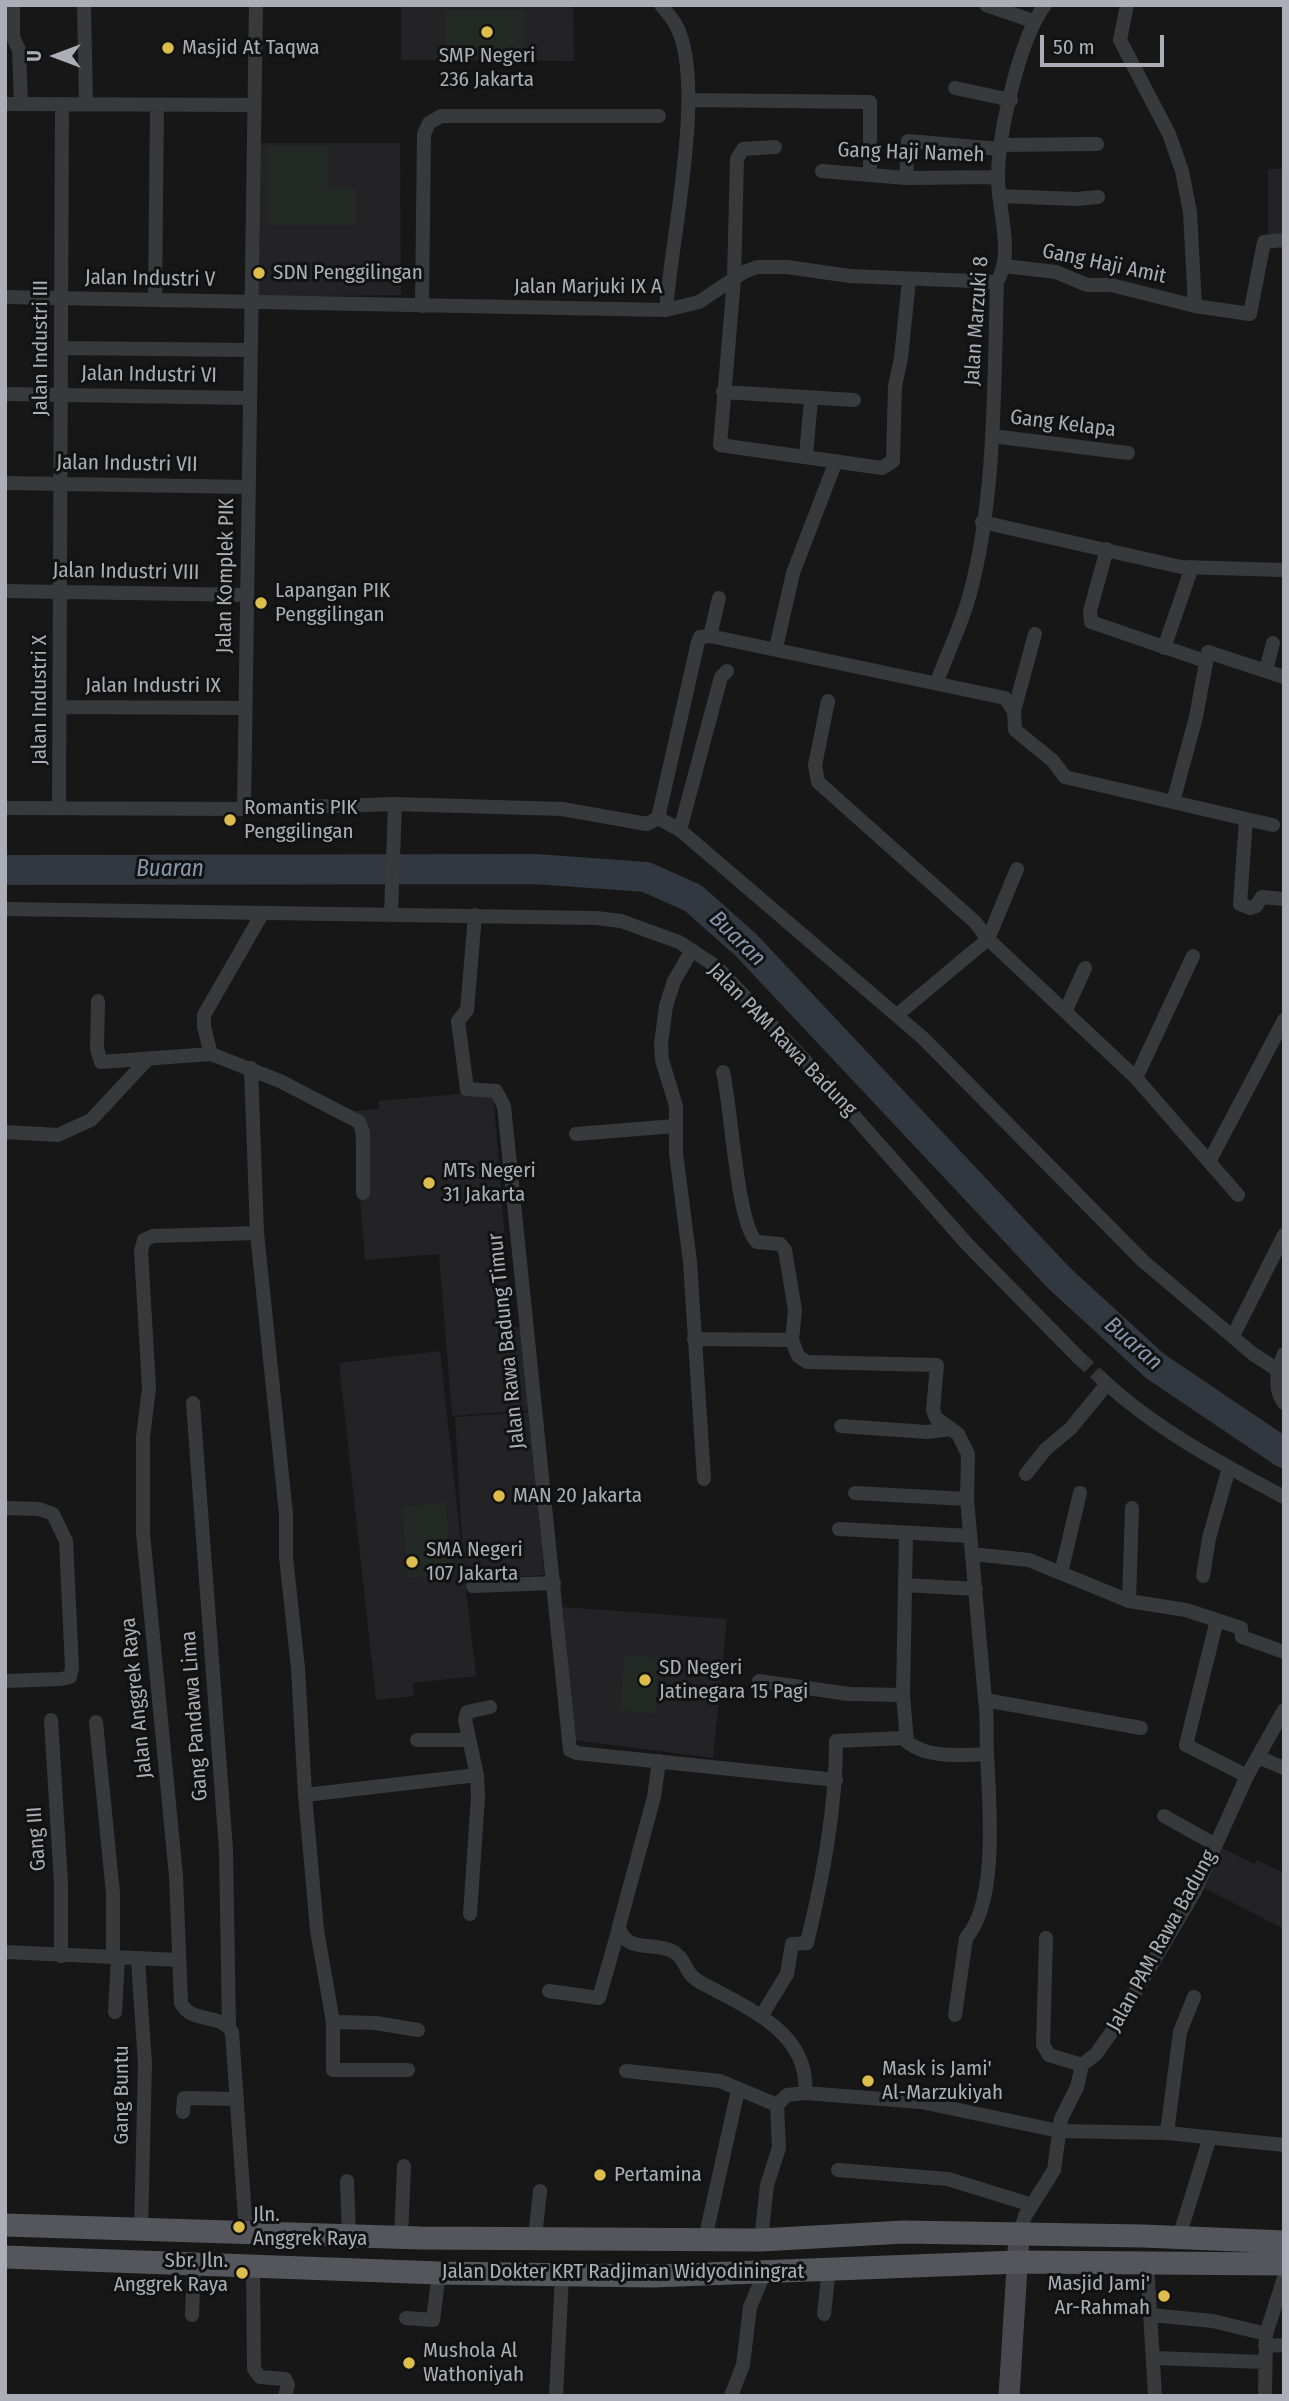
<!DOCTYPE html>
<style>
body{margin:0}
#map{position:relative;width:1289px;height:2401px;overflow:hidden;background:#171718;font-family:"Fira Sans Condensed",sans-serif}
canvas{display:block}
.frame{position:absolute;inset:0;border:7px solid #abadb7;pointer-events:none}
.north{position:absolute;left:21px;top:21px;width:70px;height:70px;-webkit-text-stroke:5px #121213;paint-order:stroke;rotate:270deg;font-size:19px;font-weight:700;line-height:28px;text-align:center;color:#abadb7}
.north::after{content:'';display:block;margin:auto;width:24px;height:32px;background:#abadb7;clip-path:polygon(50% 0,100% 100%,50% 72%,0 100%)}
.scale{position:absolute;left:1040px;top:35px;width:124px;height:32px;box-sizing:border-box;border:4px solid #abadb7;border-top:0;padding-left:9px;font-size:21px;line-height:24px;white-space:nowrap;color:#abadb7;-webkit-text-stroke:5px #121213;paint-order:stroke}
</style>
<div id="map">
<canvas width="1289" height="2401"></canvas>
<div class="frame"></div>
<div class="north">U</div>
<div class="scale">50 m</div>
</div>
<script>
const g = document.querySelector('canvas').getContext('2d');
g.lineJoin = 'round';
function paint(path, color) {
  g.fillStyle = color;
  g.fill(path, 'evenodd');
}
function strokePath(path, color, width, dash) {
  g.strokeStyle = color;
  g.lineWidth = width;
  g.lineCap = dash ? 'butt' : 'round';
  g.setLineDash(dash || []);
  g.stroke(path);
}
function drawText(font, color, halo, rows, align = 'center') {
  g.font = font + ' "Fira Sans Condensed",sans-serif';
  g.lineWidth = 6;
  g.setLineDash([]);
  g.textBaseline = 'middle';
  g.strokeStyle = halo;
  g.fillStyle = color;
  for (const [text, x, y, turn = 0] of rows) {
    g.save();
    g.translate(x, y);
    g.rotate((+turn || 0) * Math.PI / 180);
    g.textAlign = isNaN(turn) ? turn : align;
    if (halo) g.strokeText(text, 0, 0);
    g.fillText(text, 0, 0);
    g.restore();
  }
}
const built = new Path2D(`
 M401,5h172l1,56 -173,-1z
 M252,143h148l1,152 -148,2z
 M1268,169h16v67l-16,1z
 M493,1091l19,236h11l7,83 -78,6 -13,-162 -74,6 -12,-149 26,-2 -1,-8z
 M440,1351l23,210 -8,-144 78,-5 11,163 -79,6 11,95 -63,7 1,13 -38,4 -37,-337z
 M563,1607l164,12 -14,139 -140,-18z
 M1222,1848l32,16 3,-4 27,13v56l-82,-42z`);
const green = new Path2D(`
 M445,10h80v42h-80z
 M267,146h61v43h28v36h-89z
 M445,1503l7,71 -44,4 -6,-71z
 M624,1655l35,3 -4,55 -35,-3z`);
const river = new Path2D(`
 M5,870l530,-1 111,8 47,21 53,47 313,333 96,88 129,87`);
const streetTunnel = new Path2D(`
 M1079,1358l23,21`);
const street = new Path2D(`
 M13,5v32l6,13 2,54
 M84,5l2,99
 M661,5c6,7 12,14 16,22 29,59 -6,214 -11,283
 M986,5l47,16
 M1127,5l-7,35 49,94 13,37 8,41 5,94
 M955,88l56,12
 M690,100l180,2v73
 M5,104l249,1
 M1002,145l95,-1
 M775,147l-32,2 -6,10 -3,120 -14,166 162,23 11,-7 2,-75 6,-28 8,-78
 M822,171l84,7 92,-1
 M906,178l2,-37 92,8
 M999,196l78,3 21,-2
 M1004,266l52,6 31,13h24l84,21 55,8 14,-72 20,-2
 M5,297l661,13 33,-8 45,-30 13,-5h30l63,9 147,6
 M155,300l2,-195
 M422,306l2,-172 5,-11 12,-7h218
 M62,348l189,2
 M723,392l131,8
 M5,394l245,4
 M992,436l136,17
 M806,455l5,-55
 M5,483l244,4
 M982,522l199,45 103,3
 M1107,549l-17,62 1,11 114,39
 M5,591l242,4
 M710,636l9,-38
 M776,648l17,-75 43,-112
 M1164,648l28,-81
 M1266,670l7,-27
 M937,682c10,-28 24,-56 32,-85 27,-96 25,-216 28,-315 18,-29 0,-74 1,-107 1,-43 21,-136 47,-170
 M828,701l-13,64 3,17 157,140 13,17 148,139 102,117
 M61,707l184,1
 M1014,711l21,-77
 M1173,802l73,17 -6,85 10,4 6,-2 6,-9 22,2
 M5,808l239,1 151,-5 167,5 85,15 11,-6 40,-176 2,-5 10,-1 295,62 9,13 1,19 38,31 12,16 108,25 23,-85 12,-65 76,25
 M59,808l3,-704
 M244,809l12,-804
 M658,818l22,12 243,208 220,223 110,93 31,20
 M1246,819l27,6
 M680,830l41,-153 6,-6
 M5,909l591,9 25,3 58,21 38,25 93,99 157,178 112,114
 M391,914l4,-110
 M475,915l-8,95 -9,11 9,68 29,2 8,15 66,644 7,3 259,27
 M692,950l-18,31 -8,25 -5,38 1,16 14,46v47l14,109 14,217
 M98,1001l-1,48 4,13 110,-8 69,27 79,41 4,10v61
 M1066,1010l19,-42
 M897,1015l91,-76 29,-70
 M211,1054l-7,-27v-12l58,-101
 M251,1068l6,165 29,281v43l12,111 7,127 12,135 16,92v48h75
 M723,1072c8,32 14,154 34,170l23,2 5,6 10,60 -3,30 6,16 9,6 130,3 -4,45 3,8 22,16 10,20 -1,45 18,201 156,28
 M1136,1078l57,-122
 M5,1132l53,3 33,-15 56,-60
 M576,1134l99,-8
 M1210,1160l74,-140
 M1233,1336l51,-101
 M694,1339l98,1
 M1284,1354c-7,16 -11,34 0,49
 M1102,1379c50,48 121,86 182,118
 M193,1403l33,447 3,176
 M841,1426l86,6 24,-3
 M1026,1474l20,-25 25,-21 36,-44
 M855,1493l112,6
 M5,1508l34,1 14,5 13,27 6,127 -2,9 -9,2 -56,2
 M839,1529l131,7
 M906,1534l-3,161 4,47c22,17 54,13 80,12
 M972,1554l57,6 100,41 57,9 55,18 1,9 42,15
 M1061,1573l19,-80
 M1203,1576l6,-38 20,-70
 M905,1585l71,4
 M473,1586l81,-3
 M1129,1601l3,-93
 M1217,1620l-31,125 61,31
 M759,1681l90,13 54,1
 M51,1720l10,163v73
 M96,1722l17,171v65
 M417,1740h52
 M1258,1757l26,11
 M659,1761l-5,36 -35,129c6,28 33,15 53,25 12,6 12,16 20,25 5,6 16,10 23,14 41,22 95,47 90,103l-18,2 -10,10 2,43 -12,37 -6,55
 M305,1795l172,-20
 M1164,1816l52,29
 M470,1914l8,-117 -1,-22 -12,-55 2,-8 23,-5
 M1046,1938l-3,107 6,10 33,10
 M5,1952l174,8
 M138,1960l7,104 -4,166
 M549,1991l50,7 20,-70
 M115,2012l3,-54
 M762,2015l25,-41 5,-30 15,-1c16,-67 29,-133 29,-202l69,-3
 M955,2015l11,-77c33,-37 23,-137 21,-184 -1,-18 1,-36 -2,-54
 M333,2022l43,1 42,7
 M626,2071l94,10 57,24
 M805,2093l116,9 138,29 108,2 117,12
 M183,2112l1,-14 53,1
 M1167,2133l13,-101 14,-35
 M838,2170l110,9 84,26
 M347,2181l2,54
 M246,2232l-14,-200c-10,-19 -41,-8 -51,-29l-5,-127 -33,-343v-96l6,-49 -8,-137 3,-11 9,-4 104,-3
 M1019,2236l6,-20 29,-46 7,-51 16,-32 5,-22 14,-11 15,-21 83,-140 53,-117 37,-66
 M401,2237l3,-71
 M535,2237l5,-46
 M1179,2237l31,-100
 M705,2239l33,-149
 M1147,2262l8,134
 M253,2265l1,104 6,8 25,2 3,6 -3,11
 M824,2314l5,-45
 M192,2315l2,-52
 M1150,2315l63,6 53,13
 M406,2318l27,2 6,-47
 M1265,2346l19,-1
 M1154,2358l110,4
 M556,2396l6,-121
 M731,2396l12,-31 7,-58 14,-33
 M1265,2396l1,-62 18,-56`);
const secondary = new Path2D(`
 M1009,2396l10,-160`);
const primary = new Path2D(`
 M5,2225l416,13 340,2 143,-8 239,4 141,6
 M5,2257l434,16 214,3 365,-14 266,2`);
const markers = [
 [487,32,7,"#ddbd4b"],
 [168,48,7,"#ddbd4b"],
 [259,273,7,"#ddbd4b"],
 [261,603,7,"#ddbd4b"],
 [230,820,7,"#ddbd4b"],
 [429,1183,7,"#ddbd4b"],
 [499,1496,7,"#ddbd4b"],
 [412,1562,7,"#ddbd4b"],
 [645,1680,7,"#ddbd4b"],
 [868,2081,7,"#ddbd4b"],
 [600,2175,7,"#ddbd4b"],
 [239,2227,7,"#ddbd4b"],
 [242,2273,7,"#ddbd4b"],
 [1164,2296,7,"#ddbd4b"],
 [409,2363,7,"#ddbd4b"]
];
const poiNames = [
 ["Masjid At Taqwa",182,48],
 ["SMP Negeri",487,56,"center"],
 ["236 Jakarta",487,80,"center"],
 ["SDN Penggilingan",273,273],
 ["Lapangan PIK",275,591],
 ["Penggilingan",275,615],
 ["Romantis PIK",244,808],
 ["Penggilingan",244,832],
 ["MTs Negeri",443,1171],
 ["31 Jakarta",443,1195],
 ["MAN 20 Jakarta",513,1496],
 ["SMA Negeri",426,1550],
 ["107 Jakarta",426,1574],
 ["SD Negeri",659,1668],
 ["Jatinegara 15 Pagi",659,1692],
 ["Mask is Jami'",882,2069],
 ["Al-Marzukiyah",882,2093],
 ["Pertamina",614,2175],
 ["Jln.",253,2215],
 ["Anggrek Raya",253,2239],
 ["Sbr. Jln.",228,2261,"right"],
 ["Anggrek Raya",228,2285,"right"],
 ["Masjid Jami'",1150,2284,"right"],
 ["Ar-Rahmah",1150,2308,"right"],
 ["Mushola Al",423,2351],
 ["Wathoniyah",423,2375]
];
const streetNames = [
 ["Gang Haji Nameh",911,153,2],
 ["Gang Haji Amit",1104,264,12],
 ["Jalan Industri V",150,279,1],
 ["Jalan Marjuki IX A",588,287],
 ["Jalan Marzuki 8",977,321,-86],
 ["Jalan Industri III",41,348,-90],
 ["Jalan Industri VI",149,375,1],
 ["Gang Kelapa",1063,424,7],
 ["Jalan Industri VII",127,464,1],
 ["Jalan Industri VIII",126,572,1],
 ["Jalan Komplek PIK",226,576,-89],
 ["Jalan Industri IX",153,686],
 ["Jalan Industri X",40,700,-90],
 ["Jalan PAM Rawa Badung",782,1040,46],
 ["Jalan Rawa Badung Timur",507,1341,-96],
 ["Jalan Anggrek Raya",137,1698,-96],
 ["Gang Pandawa Lima",195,1716,-94],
 ["Gang III",37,1839,-94],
 ["Jalan PAM Rawa Badung",1162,1941,-61],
 ["Gang Buntu",122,2095,-90],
 ["Jalan Dokter KRT Radjiman Widyodiningrat",623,2272]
];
const waterNames = [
 ["Buaran",170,870],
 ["Buaran",737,939,44],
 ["Buaran",1133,1344,41]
];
paint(built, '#232325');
paint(green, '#232a25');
strokePath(river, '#323840', 30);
strokePath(streetTunnel, '#353538', 14, [14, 7]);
strokePath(street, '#38393d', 14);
strokePath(secondary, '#47474d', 21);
strokePath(primary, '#55555c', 23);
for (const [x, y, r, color] of markers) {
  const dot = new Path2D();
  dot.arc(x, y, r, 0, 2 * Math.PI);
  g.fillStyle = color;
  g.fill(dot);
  strokePath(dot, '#121213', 2.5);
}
drawText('21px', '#abadb7', '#121213', poiNames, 'left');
drawText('21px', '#abadb7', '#121213', streetNames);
drawText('italic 23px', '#8696ae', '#121213', waterNames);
</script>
